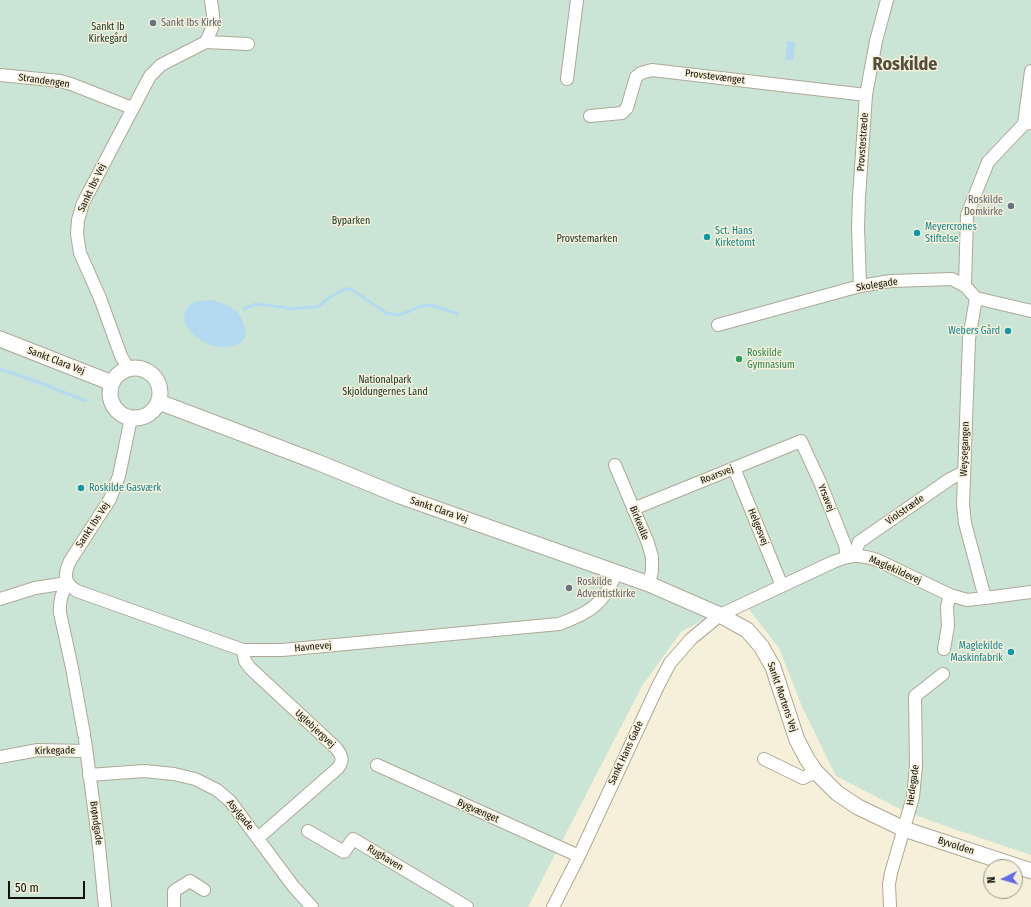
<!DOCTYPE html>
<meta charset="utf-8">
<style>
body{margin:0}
#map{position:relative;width:1031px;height:907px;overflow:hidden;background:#f6f0da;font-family:"Fira Sans Condensed",sans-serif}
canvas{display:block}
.north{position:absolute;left:983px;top:859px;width:40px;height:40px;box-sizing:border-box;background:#f6f0da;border:1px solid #9b9686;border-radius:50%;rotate:265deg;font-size:11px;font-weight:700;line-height:16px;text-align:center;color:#121009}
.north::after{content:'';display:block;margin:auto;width:14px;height:18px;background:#626ce5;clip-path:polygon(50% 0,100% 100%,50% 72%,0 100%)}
.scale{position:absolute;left:8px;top:881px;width:77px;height:18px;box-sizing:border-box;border:2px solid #121009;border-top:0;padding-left:5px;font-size:12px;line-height:14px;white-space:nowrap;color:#121009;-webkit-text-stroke:3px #f6f0da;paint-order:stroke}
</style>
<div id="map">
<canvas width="1031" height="907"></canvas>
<div class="north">N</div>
<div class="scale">50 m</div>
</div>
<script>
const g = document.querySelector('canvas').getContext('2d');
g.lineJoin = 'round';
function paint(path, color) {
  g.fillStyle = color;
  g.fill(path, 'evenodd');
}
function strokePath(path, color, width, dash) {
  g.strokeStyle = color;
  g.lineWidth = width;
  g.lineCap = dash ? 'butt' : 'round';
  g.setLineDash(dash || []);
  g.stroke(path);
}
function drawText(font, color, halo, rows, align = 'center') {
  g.font = font + ' "Fira Sans Condensed",sans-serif';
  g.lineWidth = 3;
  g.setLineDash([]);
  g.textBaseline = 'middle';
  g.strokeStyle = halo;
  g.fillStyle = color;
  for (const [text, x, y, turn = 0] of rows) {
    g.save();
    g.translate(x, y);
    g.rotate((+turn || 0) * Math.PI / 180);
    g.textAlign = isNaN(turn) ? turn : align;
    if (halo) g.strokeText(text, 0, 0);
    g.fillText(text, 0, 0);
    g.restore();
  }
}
const green = new Path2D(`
 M0,0h1031v855l-83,-28 -46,-17 -66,-34 -33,-67 -24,-61 -38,-49 -60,33 -39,54 -114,221h-528z`);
const water = new Path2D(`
 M787,41l8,1 -2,19 -8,-1z
 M211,300c22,6 32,11 35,35 -1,3 -3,6 -5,7 -6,4 -15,6 -22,5 -15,-2 -42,-19 -33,-37 1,-1 3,-4 4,-5 5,-5 14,-4 21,-5z`);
const stream = new Path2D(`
 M244,309l12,-5 25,3 10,2 22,-2 6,-1 11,-9 15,-8h6l35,24 13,2 11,-4 8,-4 9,-2 8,1 23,8
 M0,369l33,11 53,21`);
const minor = new Path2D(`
 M206,42l42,2
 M0,75l60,6 11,3 61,24
 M567,79l10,-79
 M590,116l32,-3 5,-5 9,-31 5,-4 11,-3 214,25
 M1024,124l7,-53
 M860,286l-2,-59 1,-30 7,-102 10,-54 11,-41
 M965,286l2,-71 21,-53 36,-38 7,-1
 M976,298l-7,41 -6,166 2,18 20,75
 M718,325l142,-39 31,-5 61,-2 13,7 11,12 55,13
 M128,368l-7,-12 -21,-58 -20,-45 -3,-19 1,-14 5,-17 67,-127 11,-11 45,-23 6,-14 1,-13 -2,-15
 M131,418l-12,58 -9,23 -40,62c-6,13 -7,22 7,30l166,59h39l277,-26c33,-12 44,-20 58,-52
 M615,465l33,78 4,14v14l-3,13
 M734,468l48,118
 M633,509l168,-68 19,41 25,63 2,12
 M854,556l5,-14 91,-63 14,-7
 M67,583c-5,11 -8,18 -7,30l12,55 12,66
 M0,599l35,-11 32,-5
 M944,649l4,-23 -1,-19 3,-12
 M243,650l2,11 5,7 86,80c6,8 8,12 2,20l-80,70
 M85,740l14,106 6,61
 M0,757l38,-7 48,1
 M764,759l39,19 13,-6
 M377,765l202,91
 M89,775l55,-4 30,3 21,5 22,11 13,11 63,85 19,21
 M308,831l36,21 9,-13 114,68
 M174,907v-16l16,-10 14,9
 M553,907l26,-51 78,-168 13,-25 21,-24 29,-24 113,-53c18,-7 25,-8 44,-2l73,35 17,5 18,-2 46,-6
 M890,907l-1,-23 2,-11 22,-76 3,-31 -1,-70 28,-22`);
const major = new Path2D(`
 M0,339l112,44
 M110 393a25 25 0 1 1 50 0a25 25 0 1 1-50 0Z
 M159,402l158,60 83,34 249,88 71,31 27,15 14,16 12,21 24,73 10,19 9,13 21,21 21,14 46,22 127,42`);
const markers = [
 [153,23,4,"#6b7280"],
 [1011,206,4,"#6b7280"],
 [917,233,4,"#0f9aa8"],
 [707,237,4,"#0f9aa8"],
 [1008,331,4,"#0f9aa8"],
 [739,359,4,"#2e9e5b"],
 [81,488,4,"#0f9aa8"],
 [569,588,4,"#6b7280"],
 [1011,652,4,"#0f9aa8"]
];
const worshipNames = [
 ["Sankt Ibs Kirke",161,23],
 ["Roskilde",1003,200,"right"],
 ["Domkirke",1003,212,"right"],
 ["Roskilde",577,582],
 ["Adventistkirke",577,594]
];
const parkNames = [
 ["Sankt Ib",108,27],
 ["Kirkegård",108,39],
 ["Byparken",351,221],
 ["Provstemarken",587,239],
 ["Nationalpark",385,380],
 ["Skjoldungernes Land",385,392]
];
const streetNames = [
 ["Provstevænget",715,77,7],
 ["Strandengen",44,81,8],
 ["Provstestræde",863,142,-86],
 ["Sankt Ibs Vej",92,188,-65],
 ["Skolegade",877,285,-9],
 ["Sankt Clara Vej",56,361,21],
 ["Weysegangen",965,449,-88],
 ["Roarsvej",717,475,-22],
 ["Yrsavej",826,498,68],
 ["Sankt Clara Vej",439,510,19],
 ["Violstræde",905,510,-35],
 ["Birkealle",639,523,68],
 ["Sankt Ibs Vej",93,525,-57],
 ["Helgesvej",758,527,68],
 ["Maglekildevej",895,570,24],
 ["Havnevej",313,647,-5],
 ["Sankt Mortens Vej",782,697,71],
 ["Uglebjergvej",315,729,43],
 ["Kirkegade",55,751,-1],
 ["Sankt Hans Gade",626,753,-65],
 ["Hedegade",913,785,-82],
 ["Bygvænget",478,811,24],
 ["Asylgade",240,815,51],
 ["Brøndgade",96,823,82],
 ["Byvolden",956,846,18],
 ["Rughaven",385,858,31]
];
const cultureNames = [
 ["Meyercrones",925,227],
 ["Stiftelse",925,239],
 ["Sct. Hans",715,231],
 ["Kirketomt",715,243],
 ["Webers Gård",1000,331,"right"],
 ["Roskilde Gasværk",89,488],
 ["Maglekilde",1003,646,"right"],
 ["Maskinfabrik",1003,658,"right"]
];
const leisureNames = [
 ["Roskilde",747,353],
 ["Gymnasium",747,365]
];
const townNames = [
 ["Roskilde",905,65]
];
paint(green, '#cae4d6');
paint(water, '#b3daf1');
strokePath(stream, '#b3daf1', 3);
strokePath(minor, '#aea894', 14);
strokePath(major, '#aea894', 17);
strokePath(minor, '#fff', 12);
strokePath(major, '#fff', 15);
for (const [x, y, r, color] of markers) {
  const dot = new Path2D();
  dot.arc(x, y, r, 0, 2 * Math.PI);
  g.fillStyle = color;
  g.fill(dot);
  strokePath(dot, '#f6f0da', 1.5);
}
drawText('10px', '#5b616d', '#f6f0da', worshipNames, 'left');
drawText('10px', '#0f3224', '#f6f0da', parkNames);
drawText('10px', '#121009', '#f6f0da', streetNames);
drawText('10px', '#0d838f', '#f6f0da', cultureNames, 'left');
drawText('10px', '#27864d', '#f6f0da', leisureNames, 'left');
drawText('bold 18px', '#544e3c', '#f6f0da', townNames);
</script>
